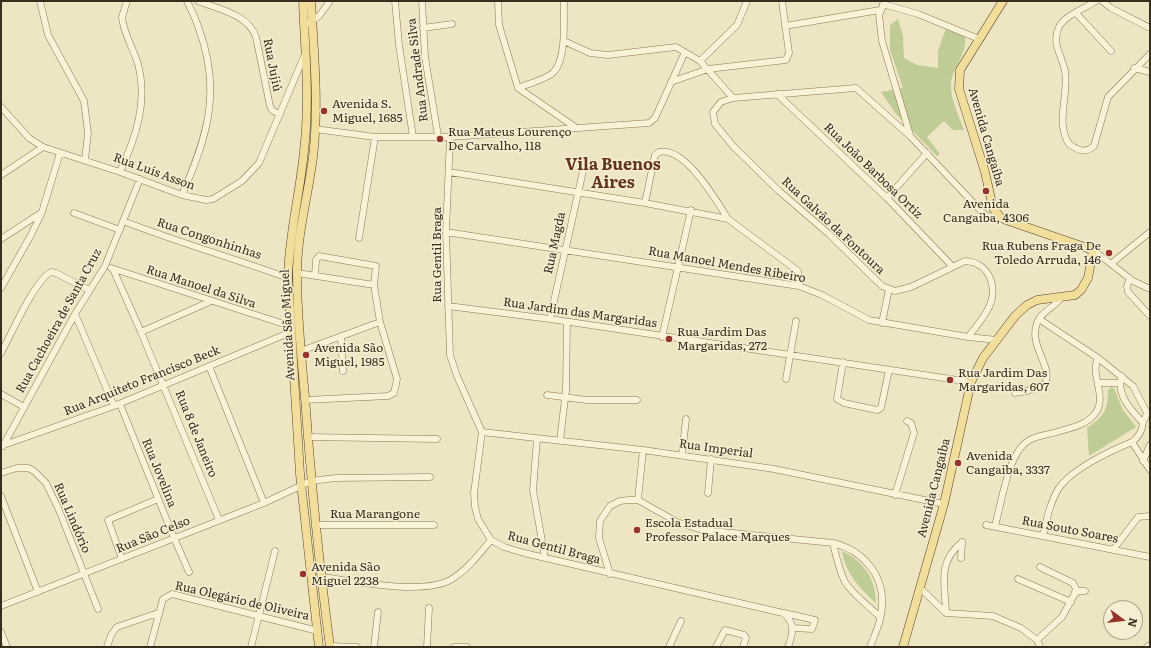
<!DOCTYPE html>
<meta charset="utf-8">
<style>
body{margin:0}
#map{position:relative;width:1151px;height:648px;overflow:hidden;background:#eee5c2;font-family:Literata,serif}
canvas{display:block}
.frame{position:absolute;inset:0;border:2px solid #382d1e;pointer-events:none}
.north{position:absolute;left:1103px;top:600px;width:40px;height:40px;box-sizing:border-box;background:#f5eed2;border:1px solid #a9a18a;border-radius:50%;rotate:105deg;font-size:11px;font-weight:700;line-height:16px;text-align:center;color:#382d1e}
.north::after{content:'';display:block;margin:auto;width:14px;height:18px;background:#97332a;clip-path:polygon(50% 0,100% 100%,50% 72%,0 100%)}
</style>
<div id="map">
<canvas width="1151" height="648"></canvas>
<div class="frame"></div>
<div class="north">N</div>
</div>
<script>
const g = document.querySelector('canvas').getContext('2d');
g.lineJoin = 'round';
function paint(path, color) {
  g.fillStyle = color;
  g.fill(path, 'evenodd');
}
function strokePath(path, color, width, dash) {
  g.strokeStyle = color;
  g.lineWidth = width;
  g.lineCap = dash ? 'butt' : 'round';
  g.setLineDash(dash || []);
  g.stroke(path);
}
function drawText(font, color, halo, rows, align = 'center') {
  g.font = font + ' Literata,serif';
  g.lineWidth = 3;
  g.setLineDash([]);
  g.textBaseline = 'middle';
  g.strokeStyle = halo;
  g.fillStyle = color;
  for (const [text, x, y, turn = 0] of rows) {
    g.save();
    g.translate(x, y);
    g.rotate((+turn || 0) * Math.PI / 180);
    g.textAlign = isNaN(turn) ? turn : align;
    if (halo) g.strokeText(text, 0, 0);
    g.fillText(text, 0, 0);
    g.restore();
  }
}
const green = new Path2D(`
 M898,19l5,17 1,22 13,7 21,3v-17l8,-23 19,9c2,19 -13,29 -14,48 -1,12 9,34 13,45h-11l-9,-9 -17,16 13,17 -3,2 -41,-42 -15,-22 22,-4 -13,-38v-25z
 M1111,387l3,1 9,22 13,17 -47,29 -2,-28c17,-12 21,-17 21,-38z
 M842,551c21,10 34,27 34,52 -17,-15 -30,-29 -34,-52z`);
const minor = new Path2D(`
 M40,1l8,34 36,66 4,32 -3,27
 M198,1c20,8 50,13 58,36l14,69 2,4 8,5
 M395,1l4,44 14,92
 M422,1l3,56 13,79
 M498,1l1,24 19,63 57,39
 M885,1l-6,14 3,26 28,94
 M1096,1c-10,7 -31,14 -37,26 -8,16 3,29 6,44 4,23 -10,52 4,73 8,6 16,10 25,2l14,-49 42,-43
 M1102,1l9,7 39,20
 M883,4l35,10 61,25
 M1076,13l35,38
 M309,23l10,-7 11,-15
 M785,26l95,-16
 M423,28l29,-4
 M564,41l26,12 18,2 68,-8 24,14 33,37
 M700,61l37,-36 10,-24
 M1134,68l16,4
 M671,82l37,-13 78,-9 3,-7 -7,-52
 M518,88c10,-4 22,-7 32,-13 18,-11 13,-55 14,-74
 M777,94l110,104 65,68
 M1,107l28,31 14,9 77,25 62,23 24,5 7,-1 29,-18 17,-18 46,-109
 M315,129l60,8h75l199,-14 6,-5 30,-66
 M450,137l-4,95 4,123 7,21 25,56 -8,61 1,14 3,12 13,21 13,7 20,6 259,60c13,10 10,21 5,34
 M120,172c16,-35 28,-70 18,-108 -4,-14 -12,-26 -15,-41l-1,-6 5,-16
 M449,172l196,31 83,16 70,52 1,15
 M1,175l42,-28
 M182,195c25,-58 40,-103 17,-166 -3,-10 -8,-19 -12,-28
 M887,198l40,-45
 M645,203l10,-48 4,-3c26,-6 57,48 69,67
 M74,213l46,17
 M123,221c54,21 110,37 165,57
 M446,232l353,54 23,9 47,25 99,17 29,3
 M359,238l16,-101
 M1,239l40,-26
 M1093,250l40,31 17,8
 M1112,263l38,-31
 M111,268l179,58
 M113,269l28,63 78,188
 M297,273l77,12
 M1130,278l-3,8 1,6 22,24
 M1,288l30,-53 11,-23 18,-59
 M448,306l102,13 421,63
 M75,314l39,92
 M550,319l33,-148
 M1039,319l59,39 35,28 14,27 -4,10
 M882,323l7,-34
 M141,332l68,-30
 M341,336l2,35
 M662,337l29,-127
 M968,337c7,-9 15,-18 20,-28 11,-20 2,-47 -23,-48l-54,26 -16,4 -13,-5 -53,-52 -50,-43 -46,-45 -18,-22 -2,-12 8,-10 12,-4 123,-10 55,49 71,75 5,4 13,1
 M301,351l79,-29
 M1,353c10,-18 33,-72 50,-81l5,1 33,17
 M843,362l-6,37 7,4 33,7 4,-2 8,-38
 M209,366l55,137
 M786,379l10,-58
 M1099,383h20
 M1015,393l12,-2 18,-7c9,-19 -20,-40 -6,-65 5,-8 16,-13 22,-21
 M1,394l23,13
 M547,395l40,5h50
 M305,400l83,-4 6,-3 3,-14 -17,-57 -6,-37 2,-19 -57,-10 -3,4 -1,16
 M120,404l54,134 15,34
 M482,432l161,18 131,19 170,35
 M307,437l130,2
 M537,439l-4,51 12,68
 M560,441l6,-51 1,-68
 M1132,442l18,28
 M1,446l113,-40 177,-74
 M3,446l72,-132 30,-48 35,-87
 M682,455l4,-36
 M1143,461l7,-16
 M1,473l16,-5h11l6,3 12,12 13,27 39,99
 M708,493l3,-34
 M895,495l19,-62 -3,-10 -4,-2
 M1,496l37,96
 M638,500l5,-50
 M316,525h118
 M986,525l164,32
 M995,526c6,-21 13,-73 33,-85 9,-6 21,-6 32,-10 10,-3 25,-6 33,-15 17,-18 -4,-39 5,-58
 M1043,535c4,-16 7,-33 16,-47 13,-19 51,-37 73,-46 7,-5 10,-11 11,-19 -11,-12 -28,-29 -21,-47
 M833,543c3,13 6,27 12,39 8,13 24,24 35,35
 M1113,550l25,-33 12,-1
 M961,558l1,-16
 M122,559l-14,-39 50,-21
 M1040,567l33,16 3,6 -2,6
 M610,574l-11,-36 1,-17 10,-15 10,-5 9,-1h9l39,22 25,8 131,13c29,7 51,31 49,62 0,15 -7,29 -12,42
 M322,577c32,4 103,19 130,2 16,-10 28,-26 39,-39
 M1018,579l53,23
 M920,588l26,25 47,3 28,12 16,12 3,7
 M1,606l263,-103 47,-22 25,-3 94,-1
 M784,613l31,7 -3,9 -19,-1
 M946,613c-1,-30 -9,-50 16,-71
 M1,632l6,15
 M1037,640l25,-23 12,-22 5,-4h6
 M330,646l27,1
 M107,647l4,-12 6,-8 41,-14
 M150,647l13,-48 9,-5 146,37
 M251,647l24,-96
 M374,647l4,-35
 M427,647l2,-39
 M454,647h13
 M669,647l12,-26
 M716,647l9,-17 19,5 2,3 -3,9
 M1147,647l3,-2`);
const major = new Path2D(`
 M303,1c2,49 7,100 1,150 -4,43 -15,82 -16,127l12,196 19,173
 M311,1c3,52 8,105 2,156 -5,39 -16,77 -16,117 0,41 4,82 8,123 6,84 14,167 25,250
 M903,647l41,-143 27,-122 12,-24 32,-42 12,-11 10,-5 38,-5 6,-5 7,-12 5,-28 -87,-30 -6,-3 -7,-9 -8,-36 -26,-83 1,-19 43,-69`);
const markers = [
 [324,111,4,"#97332a"],
 [440,139,4,"#97332a"],
 [986,191,4,"#97332a"],
 [1109,253,4,"#97332a"],
 [669,339,4,"#97332a"],
 [306,355,4,"#97332a"],
 [950,380,4,"#97332a"],
 [958,463,4,"#97332a"],
 [637,530,4,"#97332a"],
 [303,574,4,"#97332a"]
];
const streetNames = [
 ["Rua Jujiú",272,65,79],
 ["Rua Andrade Silva",418,70,-97],
 ["Avenida Cangaíba",986,137,74],
 ["Rua João Barbosa Ortiz",873,171,44],
 ["Rua Luís Asson",154,172,20],
 ["Rua Galvão da Fontoura",833,226,43],
 ["Rua Congonhinhas",209,239,18],
 ["Rua Magda",555,243,-78],
 ["Rua Gentil Braga",437,255,-90],
 ["Rua Manoel Mendes Ribeiro",727,265,10],
 ["Rua Manoel da Silva",201,287,18],
 ["Rua Jardim das Margaridas",580,313,8],
 ["Rua Cachoeira de Santa Cruz",59,321,-61],
 ["Avenida São Miguel",288,325,-93],
 ["Rua Arquiteto Francisco Beck",142,381,-22],
 ["Rua 8 de Janeiro",196,434,68],
 ["Rua Imperial",716,449,8],
 ["Rua Jovelina",159,473,68],
 ["Avenida Cangaíba",934,488,-76],
 ["Rua Marangone",375,514],
 ["Rua Lindório",72,518,67],
 ["Rua Souto Soares",1070,530,11],
 ["Rua São Celso",153,535,-22],
 ["Rua Gentil Braga",554,548,15],
 ["Rua Olegário de Oliveira",242,601,13]
];
const poiNames = [
 ["Avenida S.",332,104],
 ["Miguel, 1685",332,118],
 ["Rua Mateus Lourenço",448,132],
 ["De Carvalho, 118",448,146],
 ["Avenida",986,204,"center"],
 ["Cangaiba, 4306",986,218,"center"],
 ["Rua Rubens Fraga De",1101,246,"right"],
 ["Toledo Arruda, 146",1101,260,"right"],
 ["Rua Jardim Das",677,332],
 ["Margaridas, 272",677,346],
 ["Avenida São",314,348],
 ["Miguel, 1985",314,362],
 ["Rua Jardim Das",958,373],
 ["Margaridas, 607",958,387],
 ["Avenida",966,456],
 ["Cangaiba, 3337",966,470],
 ["Escola Estadual",645,523],
 ["Professor Palace Marques",645,537],
 ["Avenida São",311,567],
 ["Miguel 2238",311,581]
];
const districtNames = [
 ["Vila Buenos",613,165],
 ["Aires",613,183]
];
paint(green, '#c0cc96');
strokePath(minor, '#887759', 7);
strokePath(major, '#55442e', 9);
strokePath(minor, '#f9f2d6', 6);
strokePath(major, '#f1de9a', 8);
for (const [x, y, r, color] of markers) {
  const dot = new Path2D();
  dot.arc(x, y, r, 0, 2 * Math.PI);
  g.fillStyle = color;
  g.fill(dot);
  strokePath(dot, '#f5eed2', 1.5);
}
drawText('12px', '#382d1e', '#f5eed2', streetNames);
drawText('12px', '#382d1e', '#f5eed2', poiNames, 'left');
drawText('bold 16px', '#64331d', '#f5eed2', districtNames);
</script>
